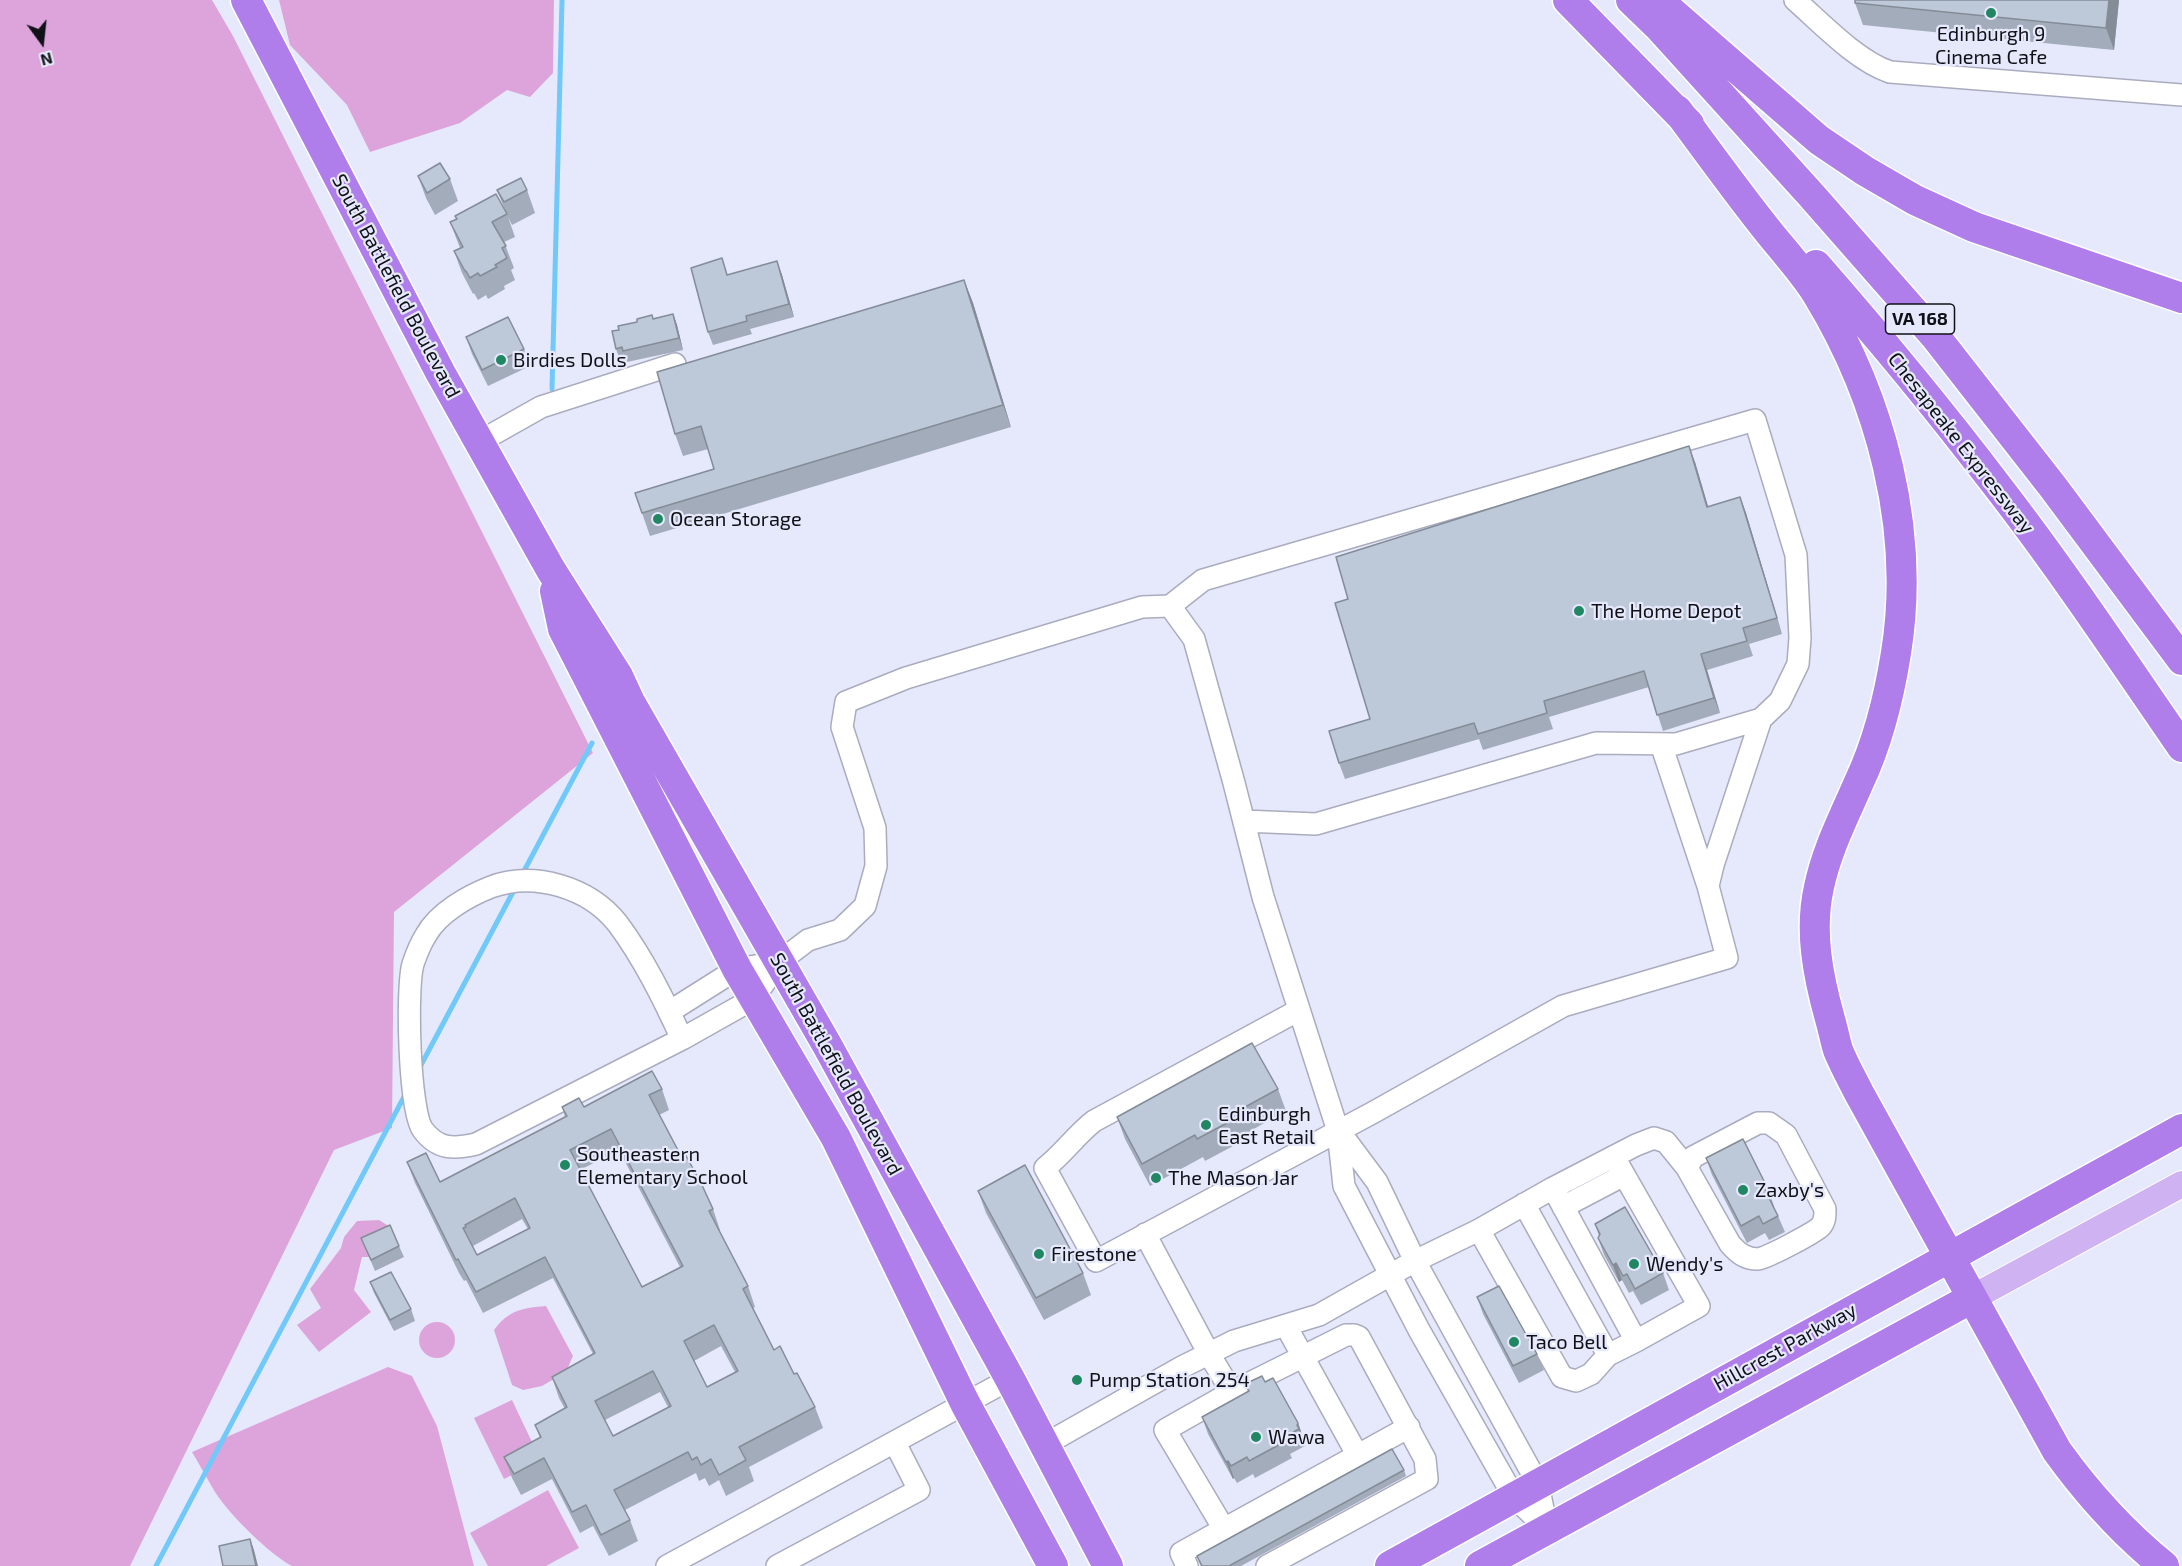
<!DOCTYPE html>
<style>
body{margin:0}
#map{position:relative;width:2182px;height:1566px;overflow:hidden;background:#e6e9fc;font-family:"Exo 2",sans-serif}
canvas{display:block}
.north{position:absolute;left:12px;top:12px;width:60px;height:60px;-webkit-text-stroke:4px #e6e9fc;paint-order:stroke;rotate:165deg;font-size:16px;font-weight:700;line-height:24px;text-align:center;color:#101117}
.north::after{content:'';display:block;margin:auto;width:21px;height:27px;background:#101117;clip-path:polygon(50% 0,100% 100%,50% 72%,0 100%)}
</style>
<div id="map">
<canvas width="2182" height="1566"></canvas>
<div class="north">N</div>
</div>
<script>
const g = document.querySelector('canvas').getContext('2d');
g.lineJoin = 'round';
function paint(path, color) {
  g.fillStyle = color;
  g.fill(path, 'evenodd');
}
function strokePath(path, color, width, dash) {
  g.strokeStyle = color;
  g.lineWidth = width;
  g.lineCap = dash ? 'butt' : 'round';
  g.setLineDash(dash || []);
  g.stroke(path);
}
function drawText(font, color, halo, rows, align = 'center') {
  g.font = font + ' "Exo 2",sans-serif';
  g.lineWidth = 4.5;
  g.setLineDash([]);
  g.textBaseline = 'middle';
  g.strokeStyle = halo;
  g.fillStyle = color;
  for (const [text, x, y, turn = 0] of rows) {
    g.save();
    g.translate(x, y);
    g.rotate((+turn || 0) * Math.PI / 180);
    g.textAlign = isNaN(turn) ? turn : align;
    if (halo) g.strokeText(text, 0, 0);
    g.fillText(text, 0, 0);
    g.restore();
  }
}
const green = new Path2D(`
 M0,0h212l21,36 360,717 -199,159 -2,216 -58,22 -204,416h-130z
 M279,0h275l-1,73 -23,24 -23,-7 -47,33 -90,29 -23,-47 -57,-60z
 M379,1220l8,5 5,13 -16,19h-14l-8,33 17,22 -52,40 -22,-27 24,-17 -11,-19 31,-41 3,-11 13,-16z
 M546,1306l27,50 -7,16 -24,14 -19,4 -11,-5 -18,-55c15,-20 28,-22 52,-24z
 M419 1340a18 18 0 1 1 36 0a18 18 0 1 1-36 0Z
 M388,1367l24,9 25,50 37,140h-182c-23,-12 -63,-52 -77,-74 -8,-13 -15,-27 -23,-40z
 M512,1400l29,61 -37,18 -30,-61z
 M548,1490l31,58 -33,18h-58l-18,-33z`);
const stream = new Path2D(`
 M552,389l10,-389
 M524,871l68,-128
 M420,1067l93,-175
 M156,1566l250,-473`);
const minor = new Path2D(`
 M1795,0c26,23 62,61 95,72l292,23
 M479,442l62,-35 134,-43
 M1170,606l33,-26 552,-160 41,135 4,83 -2,26 -18,37 -19,18 -85,25 -80,-1 -280,81 -72,-3
 M1661,744l47,142
 M1299,1010l-205,111c-18,14 -31,33 -49,47l51,93 278,-149 189,-106 164,-48 -19,-72 5,-21 48,-146
 M669,1012l68,-43 42,-7
 M682,1039c-18,-39 -38,-80 -64,-115 -29,-37 -84,-53 -127,-37 -23,9 -53,26 -65,48 -5,8 -10,20 -13,29 -7,24 -4,148 10,166 15,20 31,19 53,14l206,-105 71,-40 26,-37 29,-22 32,-10 25,-24 11,-40 -1,-38 -33,-101 4,-25 60,-24 236,-71 28,-1 24,33 40,144 29,114 75,234 6,55 75,144 95,167 33,32
 M1339,1131l38,51 38,79 123,223 9,45
 M1553,1188l83,153 63,-35 -85,-149
 M1524,1204l84,151 28,-14
 M1563,1207l61,-32
 M1479,1230l83,147 14,4 15,-7 17,-19
 M1145,1234l64,120 23,38
 M1286,1326l72,130
 M1044,1445l138,-78 52,-26 85,-26 96,-54 64,-31 74,-42 83,-43 18,-7 12,4 21,26 43,76c8,9 15,15 28,15 7,0 58,-27 63,-33 4,-5 4,-10 4,-17l-39,-74 -17,-12h-11l-65,34 -6,11
 M1224,1529l185,-102
 M667,1566l343,-187
 M777,1566l142,-76 -24,-47
 M1187,1566l-6,-13 43,-24 -59,-99 67,-38 114,-57h8l5,2 66,122 2,20 -160,87`);
const major = new Path2D(`
 M1972,1298l210,-114`);
const highway = new Path2D(`
 M246,0l194,372 111,198 67,106 12,26 197,343 183,334 98,187
 M1568,0l121,124
 M1631,0l28,27 153,169 123,140 118,151 129,173
 M1658,0l161,140 46,31 50,29 59,27 208,71
 M1677,110c29,39 57,78 87,116 17,22 38,44 53,68 64,105 99,236 79,359 -7,44 -18,89 -37,129 -15,35 -32,67 -40,105 -10,44 -1,89 11,132 3,10 5,21 8,31 6,15 14,29 21,43l198,358c31,43 65,81 107,115
 M1816,265c63,72 124,146 182,222 65,84 124,173 184,260
 M555,591l8,38 174,340 99,169 129,265 88,163
 M1390,1566l792,-437
 M1480,1566l492,-268`);
const wall = new Path2D(`
 M2119,0l-5,50 -251,-25 -8,-22z
 M418,176l32,3 8,22 -23,14 -9,-17z
 M497,190h30l8,23 -23,12 -4,-8 7,20 -11,5 10,26 -3,2 4,10 -11,6 1,3 -17,10 -2,-4 -8,5 -4,-7 -1,1 -11,-21 -8,-22 6,-3 -10,-26 55,-12z
 M777,261l5,14 12,42 -44,12 2,5 -39,11 -5,-13 20,-57z
 M964,280l9,23 38,124 -361,109 -8,-23 72,-44 -6,-20 -25,7 -8,-22z
 M673,314l4,11 6,25 -56,12 -1,-3 -6,1 -4,-11 3,-19 35,-12z
 M466,337l58,12 6,17 -42,20 -16,-32z
 M1695,462l13,45 32,-10 6,16 36,121 -33,10 4,12 -46,14 13,43 -57,18 -14,-44 -100,30 4,12 -70,21 -4,-11 -134,40 -6,-16 31,-44 -22,-120z
 M662,1089l7,21 -10,5 21,39 33,55 7,21 -1,1 29,55 7,21 -2,1 21,42 20,24 21,33 8,21 -74,39 5,14 -28,15 -7,-16 -10,6 -4,-8 -6,3 -3,-8 -71,37 5,10 8,21 -29,15 -16,-30 -13,7 -28,-54 -31,16 -9,-17 -8,-21 36,-19 -5,-13 30,-16 -6,-11 -7,-21 41,-23 -40,-76 -70,35 -17,-33 -2,1 -5,-8 -44,-90 -8,-21 33,20 125,-65 -3,-10h22zM619,1150l61,117 -38,20 -62,-117zM522,1219l6,10 -51,26 -4,-9zM721,1346l14,26 -28,15 -13,-26zM660,1392l8,15 -55,29 -8,-16z
 M1278,1089l8,22 -52,29 1,5 -30,16 -2,-4 -53,29 -25,-47 -8,-22z
 M1706,1158l62,31 6,17h-1l5,10 7,16 -16,8 -4,-7 -18,10 -35,-68z
 M978,1191l105,82 8,22 -47,25 -58,-107z
 M1595,1224l68,49 6,17 -28,15 -8,-14 -4,2 -7,-13 -3,2 -15,-27 -6,-17 1,-2z
 M361,1238l38,8 5,11 -29,14z
 M370,1282l41,27 4,12 -21,10 -20,-38z
 M1477,1297l60,57 7,16 -25,13 -36,-69z
 M1265,1382l33,41 6,17 -1,1 2,5 -15,8 2,4 -37,20 -2,-4 -16,9 -3,-5 -1,1 -25,-45 -6,-17 46,-25 -3,-8z
 M1404,1470l2,6 -165,90h-40l-2,-4 -2,-6z`);
const shadedWall = new Path2D(`
 M2109,0h10l-5,50 -8,-22z
 M777,261l5,14 12,42 -5,-13z
 M964,280l9,23 38,124 -8,-22z
 M673,314l4,11 6,25 -4,-12z
 M1689,446l6,16 18,61 -6,-16z
 M1740,497l6,16 36,121 -5,-16z
 M1701,654l6,16 13,43 -6,-15z
 M1616,1263l6,17 -3,2 -6,-17z
 M1298,1423l6,17 -1,1 -6,-16z
 M1228,1461l6,17 -1,1 -7,-17z
 M250,1539l4,11 4,16h-2z`);
const building = new Path2D(`
 M1855,0h254l-3,28 -251,-25z
 M440,163l10,16 -23,14 -9,-17z
 M521,178l6,12 -23,12 -7,-12z
 M496,194l11,20 -15,8 14,24 -4,2 5,10 -12,7 2,2 -17,9 -2,-3 -8,5 -4,-7h-1l-11,-20 9,-4 -13,-25 7,-3 -2,-3z
 M722,258l5,17 50,-14 12,43 -43,12 1,5 -39,11 -17,-64z
 M964,280l39,125 -361,108 -7,-20 79,-24 -13,-43 -26,8 -18,-62z
 M673,314l6,24 -56,13 -1,-4 -6,2 -4,-18 7,-1 -1,-4 19,-4v-3l15,-4 1,4z
 M508,317l16,32 -42,21 -16,-33z
 M1689,446l18,61 33,-10 37,121 -34,10 4,13 -46,13 13,44 -57,17 -13,-44 -100,30 3,12 -69,21 -4,-11 -135,40 -10,-32 41,-12 -35,-116 13,-4 -12,-42z
 M1252,1043l26,46 -53,29 2,5 -30,16 -2,-4 -53,29 -25,-47z
 M652,1071l10,18 -13,6 31,59 4,-2 17,31 12,26 -4,2 39,75 -5,3 31,61 6,-4 14,28 3,-1 18,34 -76,40 7,13 -27,15 -8,-16 -10,6 -4,-8 -5,3 -4,-8 -74,38 16,30 -29,15 -15,-30 -14,7 -28,-54 -30,16 -10,-17 37,-20 -6,-12 32,-18 -15,-30 43,-24 -50,-96 -69,35 -18,-33 -2,1 -49,-98 19,-9 14,29 127,-66 -5,-9 17,-9 5,9zM611,1129l72,137 -41,21 -72,-137zM515,1198l15,30 -53,27 -14,-27 3,-1 -1,-2zM714,1325l24,46 -31,16 -23,-46zM653,1371l18,35 -58,30 -18,-35z
 M1743,1139l25,50 -3,1 13,26 -15,8 -4,-8 -18,10 -35,-68z
 M1025,1165l58,108 -47,25 -58,-107z
 M1625,1207l38,66 -28,16 -8,-15 -4,2 -7,-13 -3,2 -15,-27 2,-4 -5,-10z
 M390,1225l9,21 -28,14 -10,-22z
 M391,1272l20,37 -21,11 -20,-38z
 M1499,1286l38,68 -24,12 -36,-69z
 M1262,1376l3,6 8,-4 25,45 -1,2 2,4 -15,8 2,4 -37,20 -2,-4 -16,9 -3,-5 -2,1 -24,-45 47,-26 -4,-7z
 M1392,1449l12,21 -175,96h-27l-5,-10z
 M250,1539l6,27h-33l-4,-20z`);
const markers = [
 [1991,13,6,"#218763"],
 [501,360,6,"#218763"],
 [658,519,6,"#218763"],
 [1579,611,6,"#218763"],
 [1206,1125,6,"#218763"],
 [565,1165,6,"#218763"],
 [1156,1178,6,"#218763"],
 [1743,1190,6,"#218763"],
 [1039,1254,6,"#218763"],
 [1634,1264,6,"#218763"],
 [1514,1342,6,"#218763"],
 [1077,1380,6,"#218763"],
 [1256,1437,6,"#218763"]
];
const shields = [
 [1920,319,69]
];
const shieldNames = [
 ["VA 168",1920,319]
];
const poiNames = [
 ["Edinburgh 9",1991,34,"center"],
 ["Cinema Cafe",1991,57,"center"],
 ["Birdies Dolls",513,360],
 ["Ocean Storage",670,519],
 ["The Home Depot",1591,611],
 ["Edinburgh",1218,1114],
 ["East Retail",1218,1137],
 ["Southeastern",577,1154],
 ["Elementary School",577,1177],
 ["The Mason Jar",1168,1178],
 ["Zaxby's",1755,1190],
 ["Firestone",1051,1254],
 ["Wendy's",1646,1264],
 ["Taco Bell",1526,1342],
 ["Pump Station 254",1089,1380],
 ["Wawa",1268,1437]
];
const streetNames = [
 ["South Battlefield Boulevard",396,286,62],
 ["Chesapeake Expressway",1961,443,52],
 ["South Battlefield Boulevard",836,1064,61],
 ["Hillcrest Parkway",1785,1347,-29]
];
paint(green, '#dda4dc');
strokePath(stream, '#70c9f9', 5);
strokePath(minor, '#aaacbe', 24);
strokePath(major, '#fff', 28);
strokePath(highway, '#fff', 33);
strokePath(minor, '#fff', 21);
strokePath(major, '#cfb2f2', 26);
strokePath(highway, '#af7eea', 30);
paint(wall, '#a3acba');
paint(shadedWall, '#848c97');
paint(building, '#bdc8d8');
strokePath(building, '#848c97', 1.5);
for (const [x, y, r, color] of markers) {
  const dot = new Path2D();
  dot.arc(x, y, r, 0, 2 * Math.PI);
  g.fillStyle = color;
  g.fill(dot);
  strokePath(dot, '#e6e9fc', 2);
}
for (const [x, y, w] of shields) {
  const box = new Path2D();
  box.roundRect(x - w / 2, y - 15, w, 30, 4.5);
  g.fillStyle = '#e6e9fc';
  g.fill(box);
  strokePath(box, '#101117', 1.5);
}
drawText('bold 18px', '#101117', null, shieldNames);
drawText('20px', '#101117', '#e6e9fc', poiNames, 'left');
drawText('20px', '#101117', '#e6e9fc', streetNames);
</script>
